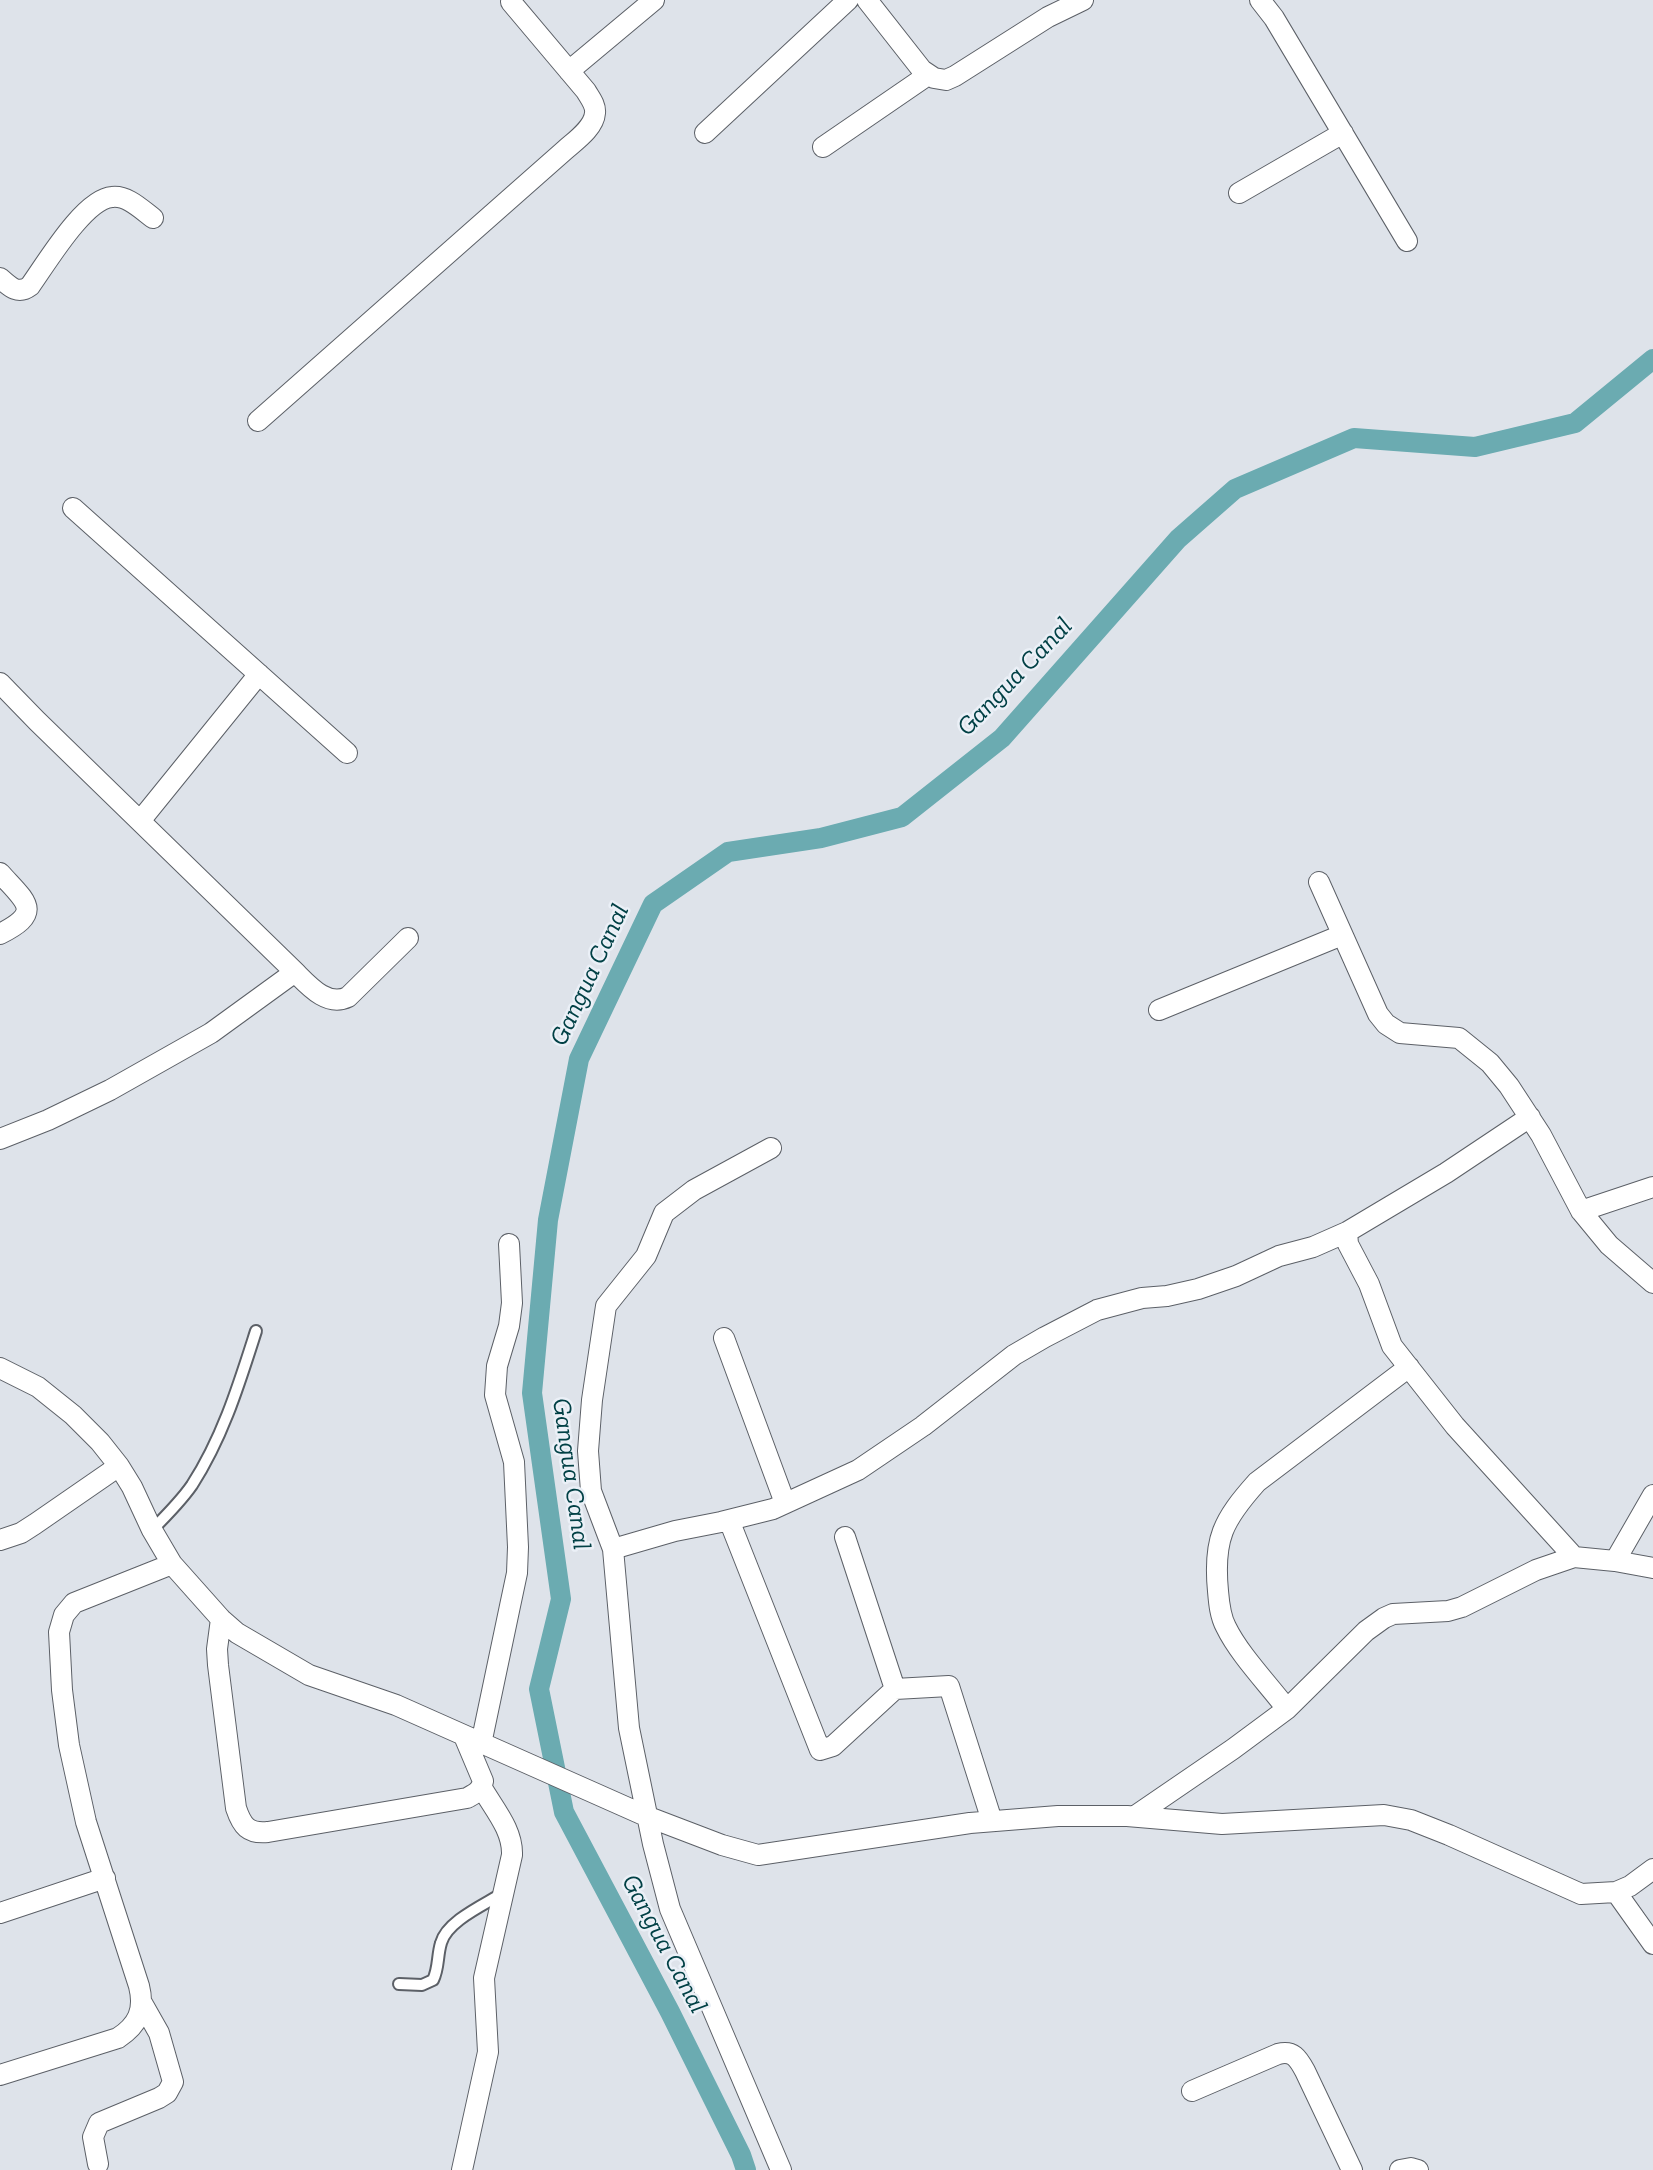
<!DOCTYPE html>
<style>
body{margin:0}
canvas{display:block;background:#dee3ea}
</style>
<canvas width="1653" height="2170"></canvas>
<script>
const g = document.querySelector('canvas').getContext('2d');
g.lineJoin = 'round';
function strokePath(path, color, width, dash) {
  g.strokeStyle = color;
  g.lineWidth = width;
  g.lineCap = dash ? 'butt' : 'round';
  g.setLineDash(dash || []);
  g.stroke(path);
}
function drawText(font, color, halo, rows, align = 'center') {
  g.font = font + ' "Zilla Slab",serif';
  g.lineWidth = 5;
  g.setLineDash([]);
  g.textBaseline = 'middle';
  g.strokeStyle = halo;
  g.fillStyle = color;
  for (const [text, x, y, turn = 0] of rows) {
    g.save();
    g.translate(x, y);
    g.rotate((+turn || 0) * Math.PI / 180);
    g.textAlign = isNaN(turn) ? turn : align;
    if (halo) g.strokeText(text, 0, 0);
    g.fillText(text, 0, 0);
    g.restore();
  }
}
const canal = new Path2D(`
 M746,2170l-5,-15 -71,-143 -106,-200 -25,-123 22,-90 -29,-206 16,-173 31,-161 74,-155 75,-52 93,-14 81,-21 100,-79 176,-199 57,-50 119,-51 121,9 100,-24 78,-64`);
const service = new Path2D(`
 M152,1530c14,-14 29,-29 40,-45 31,-48 47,-101 64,-154
 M399,1984l23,1 11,-5c6,-12 4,-24 8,-37 6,-22 43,-38 62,-50`);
const minor = new Path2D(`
 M867,0l55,70 12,8 12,2 9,-4 93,-59 35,-17
 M1260,0l14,18 133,223
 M569,71l85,-71
 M705,133l143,-133
 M823,147l105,-72
 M1239,193l104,-60
 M0,278c10,9 18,17 30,8 16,-22 54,-87 82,-89 15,-2 29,12 41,21
 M258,421l307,-271c10,-9 29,-22 30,-37 1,-8 -5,-15 -9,-22l-75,-89
 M73,508l274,245
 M0,683l37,38 258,251c14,14 32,35 53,25l60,-59
 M140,821l119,-147
 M0,873c26,29 44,39 0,61
 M1319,882l59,132 8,10 14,9 59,5 31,25 19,23 32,49 40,76 28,34 44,38
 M1159,1010l183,-75
 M0,1139l48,-19 62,-30 101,-57 84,-61
 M771,1148l-77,42 -30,23 -18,43 -40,50 -14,94 -4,51 3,40 22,58 16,179 24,116 17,65 111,261
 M1581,1211l72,-24
 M1347,1232l1,12 21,40 23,62 63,80 119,131
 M724,1338l61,165
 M0,1368l38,19 35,28 27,27 19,24 13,21 20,43 20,34 49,55 16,14 72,42 87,30 250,111 76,29 36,10 212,-32 88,-7h69l95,8 162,-9 27,5 38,15 132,59 35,-2 14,-6 23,-17
 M729,1520l91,230 13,-4 62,-57 54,-3 43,135
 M845,1537l50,152
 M0,1540l21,-7 14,-9 84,-58
 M613,1549l62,-18 46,-9 52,-13 85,-39 65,-44 91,-71 31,-18 52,-27 45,-12 25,-2 31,-7 38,-13 43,-20 34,-9 34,-15 99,-59 84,-56
 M1615,1561l38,-66
 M221,1619l-4,30 1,16 18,143c6,18 12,26 32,24l199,-34c9,-5 14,-7 16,-17l-19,-45
 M1287,1709c-19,-25 -48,-55 -61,-82 -6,-11 -7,-24 -8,-36 -5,-52 5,-71 39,-109l152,-115
 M481,1744l29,-138 7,-33 1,-26 -4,-85 -19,-67 2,-29 12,-40 3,-23 -3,-59
 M1135,1816l98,-67 54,-40 79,-78 18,-13 9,-4 55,-3 14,-4 74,-37 38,-13 41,4 38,7
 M1616,1892l37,52
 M0,1913l105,-35
 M0,2075l118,-37c20,-13 27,-28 21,-52l-53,-164 -17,-77 -7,-55 -3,-58 5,-17 10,-12 98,-39
 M1192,2091l86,-37c15,-4 20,4 27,17l47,99
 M98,2164l-5,-27 6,-14 60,-25 8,-5 6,-11 -14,-49 -17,-30
 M462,2170l26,-118 -4,-74 28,-123c1,-25 -18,-46 -30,-67
 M1400,2170l11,-2 7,2`);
const waterNames = [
 ["Gangua Canal",1015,677,-46],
 ["Gangua Canal",590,975,-65],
 ["Gangua Canal",571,1474,82],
 ["Gangua Canal",664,1944,62]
];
strokePath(canal, '#6babb1', 20);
strokePath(service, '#5c6067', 14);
strokePath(minor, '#5c6067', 22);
strokePath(service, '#fff', 10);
strokePath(minor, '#fff', 20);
drawText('italic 26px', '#014045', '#ebf0f7', waterNames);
</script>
